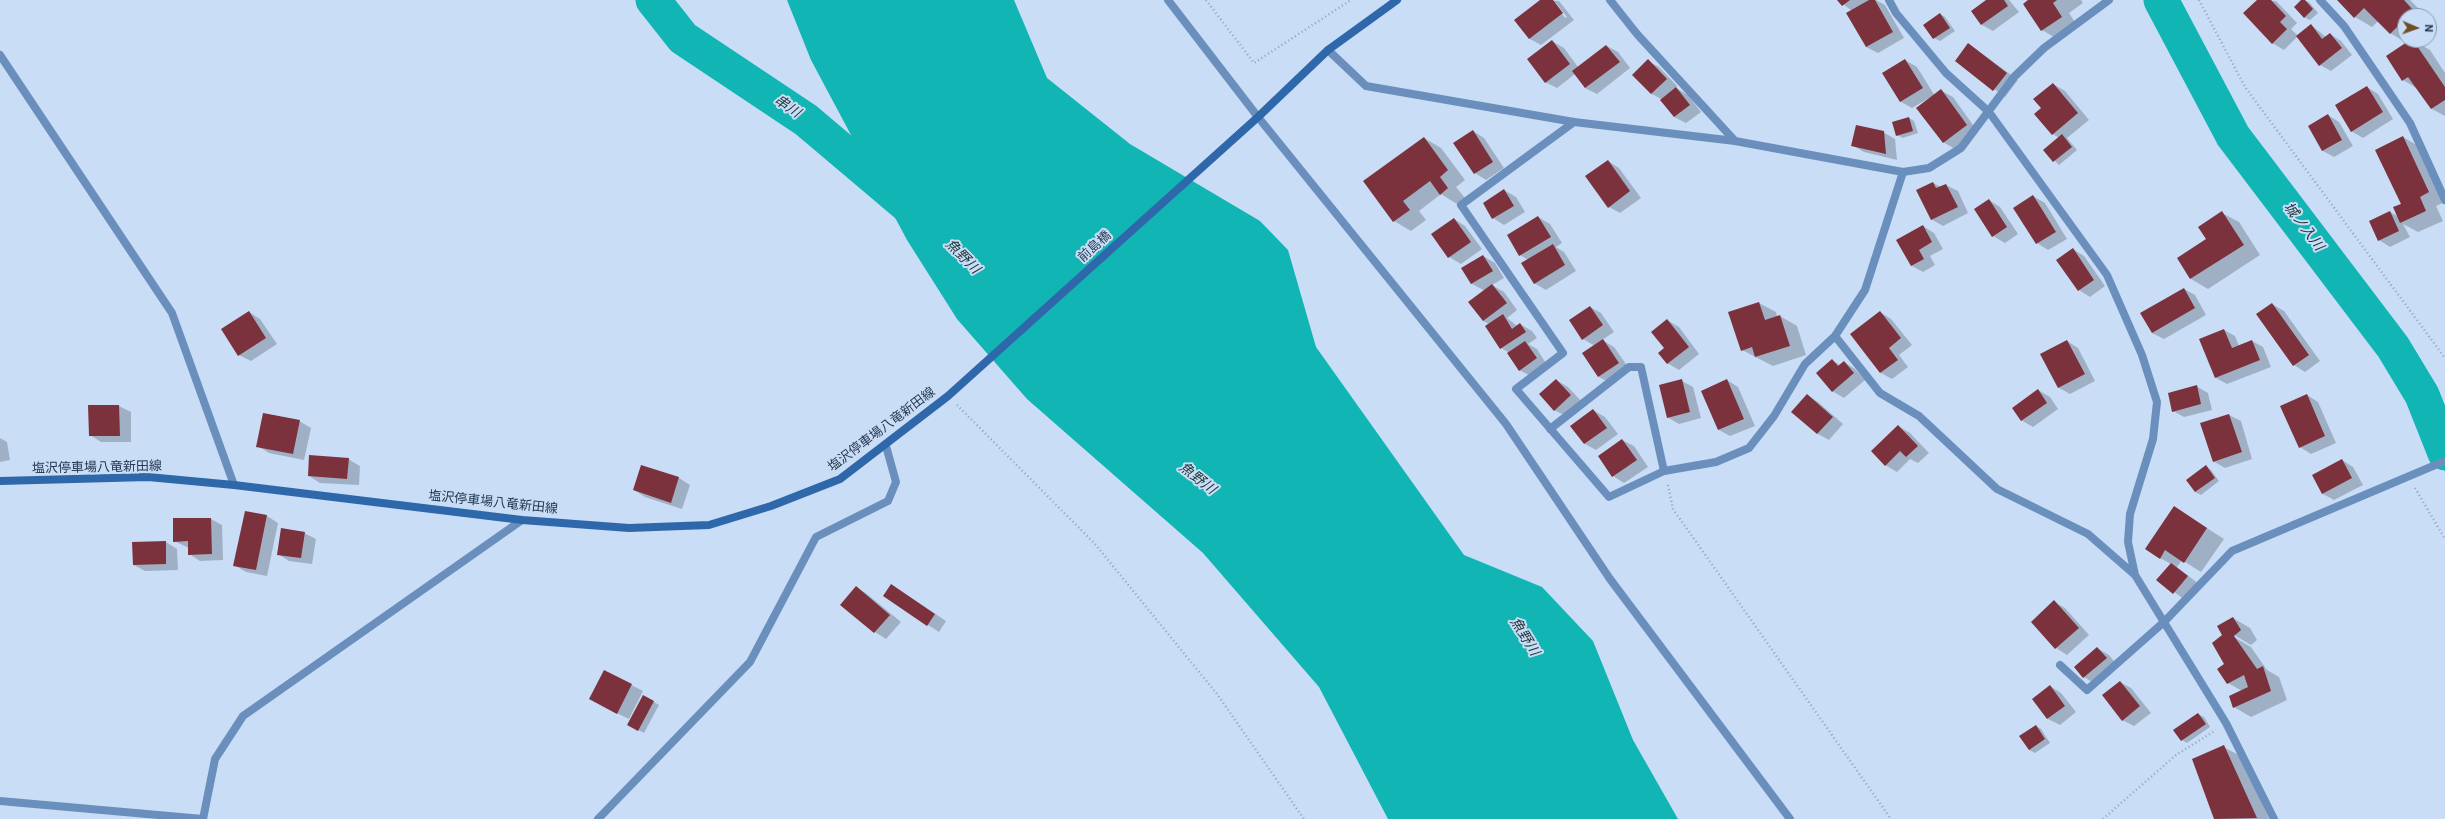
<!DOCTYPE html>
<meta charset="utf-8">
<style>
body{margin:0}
#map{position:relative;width:2445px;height:819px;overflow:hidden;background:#c9ddf6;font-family:Roboto,sans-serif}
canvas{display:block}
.north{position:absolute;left:2397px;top:8px;width:40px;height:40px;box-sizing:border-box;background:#c9ddf6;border:1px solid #879cb4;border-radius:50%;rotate:92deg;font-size:11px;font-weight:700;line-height:16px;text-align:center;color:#253a52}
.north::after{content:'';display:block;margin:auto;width:14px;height:18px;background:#6f5025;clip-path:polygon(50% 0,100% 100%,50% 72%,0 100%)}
</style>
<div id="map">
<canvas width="2445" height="819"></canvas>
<div class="north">N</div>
</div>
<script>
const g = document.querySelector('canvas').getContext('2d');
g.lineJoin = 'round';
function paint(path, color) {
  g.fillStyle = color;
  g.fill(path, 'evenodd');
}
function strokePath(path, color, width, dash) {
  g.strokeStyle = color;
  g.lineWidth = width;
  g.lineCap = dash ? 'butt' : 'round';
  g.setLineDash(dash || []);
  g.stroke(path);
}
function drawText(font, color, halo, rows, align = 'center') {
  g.font = font + ' Roboto,"Noto Sans JP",sans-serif';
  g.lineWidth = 4;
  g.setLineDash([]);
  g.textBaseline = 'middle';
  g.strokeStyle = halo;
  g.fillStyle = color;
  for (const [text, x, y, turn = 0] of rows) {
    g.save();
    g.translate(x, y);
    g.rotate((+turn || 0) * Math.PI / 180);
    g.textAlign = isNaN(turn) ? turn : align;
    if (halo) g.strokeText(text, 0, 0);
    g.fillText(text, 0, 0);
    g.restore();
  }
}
const water = new Path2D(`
 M787,0h227l33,78 83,66 130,77 28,29 28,97 148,208 78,32 51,54 40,99 45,79h-290l-69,-132 -116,-134 -176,-154 -70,-80 -50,-79 -96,-180z`);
const shadow = new Path2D(`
 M1541,0l18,1 15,19 -33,25 -11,-6 -15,-19zM1554,3h2l11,14 -2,1z
 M1838,0h38l9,5 19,33 -26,15 -12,-6 -14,-36z
 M1988,0h21l10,12 -26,19 -11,-6 -10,-13z
 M2030,0h51l2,3 -14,10 9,14 -19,13 -17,-10z
 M2258,0l18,1 21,22 -6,6 7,7 13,-11 15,12 4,-3 11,7 11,14 -21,16 -11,-6 -22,-29 -14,14 -12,-7z
 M2303,0l6,2 9,11 -8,7 -6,-3z
 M2338,0h72l16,16h-21v24h8l17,10 15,23v43l-13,-7 -14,-20 -15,-9 4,-37 -17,-10 -12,-12 -6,6 -17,-10z
 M1940,14l5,3 10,14 -15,10 -6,-3 -9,-13z
 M1552,41l12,7 14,19 29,-21 11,6 12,16 -33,26 -12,-6 -10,-14 -18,14 -12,-6z
 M1969,44l49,36 -13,17 -49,-36z
 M1905,60l12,7 18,29 7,-5 11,6 25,35 -23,17 -12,-7 -14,-44 -17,10 -11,-6 -17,-29z
 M1648,61l11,6 18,19 -1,2 12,7 13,17 -15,11 -12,-6 -13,-18 -9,-5 -18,-19z
 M2053,84l12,7 24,29 -22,18 10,12 -18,15 -15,-15 15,-12 -6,-4 -11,-26z
 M2367,87l11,7 15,25 -30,19 -12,-7z
 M2328,115l11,7 14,24 -19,11 -11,-6 -14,-25z
 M1909,118l5,3 4,12 -15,5 -6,-3z
 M1473,131l11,7 20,30 -18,12 -11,-7z
 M1883,132l12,7 2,21 -33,-8 -12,-7z
 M2403,137l17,10 25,55 -9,4 7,15 -25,11 -15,-8 7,13 -20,10 -11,-7 11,-28 9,5 3,-13z
 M1424,138l17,10 24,32 -9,7 9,11 -8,6 -16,-10 -22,17 7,9 -15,11 -17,-10z
 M1608,161l11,7 22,30 -21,15 -11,-6z
 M1933,183l8,4 5,-2 12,6 10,22 -25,13 -12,-7z
 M1504,190l12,7 9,15 -21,13 -11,-7z
 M2033,196l12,7 22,36 -19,11 -11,-7 -22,-35z
 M1989,200l11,7 18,27 -13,9 -12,-7 -18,-27z
 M2222,213l17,9 21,33 -52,34 -17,-10 -13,-20 30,-20z
 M1538,217l12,7 12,19 -6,4 8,5 12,19 -30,19 -12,-7 -6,-23 -8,-5z
 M1454,219l11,7 17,23 -21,15 -12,-7 -16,-22z
 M1923,226l11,7 9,16 -13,7 5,9 -12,7 -11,-6z
 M2073,249l11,7 21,30 -15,11 -11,-7z
 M1483,256l12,7 9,15 -12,7 12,7 13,18 -10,8 10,8 3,-2 12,7 5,7 -9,6 9,5 10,16 -16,11 -12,-6 -11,-18 -7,-4 -12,-24 -6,-3 2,-30 -13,-7 -9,-15z
 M2184,289l11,6 11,20 -42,24 -12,-6z
 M1759,303l17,9 1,5 3,-1 17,10 9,29 -33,11 -31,-16z
 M2272,304l12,7 36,50 -15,11 -11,-7z
 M1590,307l11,6 13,19 -12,8 12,7 16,23 -20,13 -11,-6 -15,-24 11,-7 -12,-7z
 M249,312l11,7 17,25 -26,17 -12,-6z
 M1880,312l11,7 21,26 -13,10 9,12 -16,12 -11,-6 -30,-39z
 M1667,320l12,7 20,27 -20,16 -12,-7 -2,-14z
 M2224,330l11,6 4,10 13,-5 11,6 8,20 -44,17 -11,-6 -16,-39z
 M2067,341l11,7 17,33 -25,13 -11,-6 -17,-33z
 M1832,360l8,5 4,-3 11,7 10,11 -21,18 -12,-7z
 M1556,380l12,7 14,15 -16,14 -12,-6z
 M1727,380l11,7 17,39 -25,10 -11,-6 -17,-39z
 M1682,381l11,6 8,31 -22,6 -12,-7z
 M2196,386l12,7 4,17 -28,7 -11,-6z
 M2038,390l12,7 8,12 -25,18 -12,-7z
 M1807,395l11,7 25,22 -14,16 -11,-6 -25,-22z
 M2307,395l11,7 18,41 -25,11 -11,-7z
 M89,406h30l12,6v30h-30l-11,-7z
 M1593,410l12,7 13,17 -22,16 -11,-6 -13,-18z
 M2229,415l12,6 11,38 -27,9 -12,-7z
 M299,421l12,7 -7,32 -35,-7 -11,-7z
 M1898,426l12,7 19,20 -11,10 -8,-4 -13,13 -12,-7z
 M0,438l7,4 3,18 -10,2z
 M1622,440l12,6 14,21 -24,16 -11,-7z
 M348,459l12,7 -1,19 -39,-2 -11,-7z
 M2342,460l11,7 10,18 -29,15 -11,-6 -10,-18z
 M642,466l37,12 11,7 -8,24 -37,-12 -11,-7z
 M2206,466l5,4 8,11 -18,14 -6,-3z
 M2174,507l50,32 -23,33 -19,-12 -5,7 22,17 -14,16 -27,-20 13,-16 -11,-6z
 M267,516l11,7 -11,53 -21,-4 -12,-7z
 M211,519l11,6 1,35 -23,1 -11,-7v-6l-15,-7z
 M304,533l12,6 -4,25 -23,-3 -11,-7z
 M166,542l11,7 1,21 -33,1 -11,-6z
 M856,587l11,7 34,28 -15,17 -11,-7 -33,-28z
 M902,592l44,29 -7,11 -11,-7z
 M2054,602l11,6 24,27 -22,20 -11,-7 -24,-26z
 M2233,618l17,10 7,12 -6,5 -17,-10v2l17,10 16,23 12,7 8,23 -36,17 -17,-10 8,-16 -14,-8 -5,-47z
 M2097,648l12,7 8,10 -22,19 -11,-7z
 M604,671l39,20 -14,28 -27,-13z
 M2120,682l11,6 20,25 -17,13 -12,-6z
 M2050,686l11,7 15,19 -16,13 -12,-6 -15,-20z
 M644,696l15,9 -15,28 -15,-8z
 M2198,714l6,3 6,10 -23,16 -5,-3z
 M2036,726l5,3 9,14 -15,10 -6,-3 -8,-14z
 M2223,747l18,9 28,63h-54l-22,-60z`);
const river = new Path2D(`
 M653,0l30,38 123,82 103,87
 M2161,0l72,136 160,211 29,48 23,58`);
const building = new Path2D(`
 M1540,0h13l10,13 -34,26 -15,-19z
 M1837,0h13l-8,6z
 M1869,0h6l18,32 -27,15 -20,-34z
 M1986,0h18l4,6 -27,19 -10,-14z
 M2028,0h29l-4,3 9,14 -21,14 -18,-27z
 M2257,0h14l15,16 -6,6 7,7 -15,15 -29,-31z
 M2301,0h4l8,9 -9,9 -10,-11z
 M2337,0h67l10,11 -6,5h-3v3l-15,15 -26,-26 -10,10z
 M1940,13l10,15 -17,11 -10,-14z
 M2311,24l11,15 8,-6 12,15 -23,18 -23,-30z
 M1552,40l18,24 -25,19 -18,-24z
 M2410,40h3l32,47v13l-14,9 -23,-32 -6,4 -16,-25z
 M1968,43l39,30 -14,18 -38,-30z
 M1606,45l14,17 -35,26 -13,-17z
 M1648,59l19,20 -16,15 -19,-19z
 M1905,59l18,29 -23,14 -18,-29z
 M2053,83l25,30 -26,22 -18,-21 7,-6 -8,-9z
 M2367,86l16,26 -32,20 -16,-27z
 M1676,87l14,18 -16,12 -14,-17z
 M1941,89l26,36 -24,18 -27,-35z
 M2328,114l14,26 -20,11 -14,-25z
 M1909,117l4,14 -17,5 -4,-14z
 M1856,125l28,6 2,23 -35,-8z
 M1473,130l20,32 -19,12 -21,-31z
 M2062,134l10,13 -19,15 -10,-12z
 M2403,136l26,56 -9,5 6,14 -26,12 -7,-16 8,-3 -26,-54z
 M1424,137l24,33 -8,7 8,11 -8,7 -10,-14 -27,20 7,9 -17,12 -30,-41z
 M1608,160l22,31 -22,17 -23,-32z
 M1933,182l3,6 10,-4 12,23 -27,13 -15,-30z
 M1504,189l10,17 -22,13 -9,-16z
 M2033,195l23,37 -20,12 -23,-36z
 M1989,199l18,28 -15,10 -18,-28z
 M2222,211l22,34 -54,34 -13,-21 29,-19 -8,-12z
 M2390,211l9,20 -21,10 -9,-20z
 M1538,216l13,21 -32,19 -12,-21z
 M1454,218l17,24 -23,16 -17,-24z
 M1923,225l9,17 -13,8 5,9 -13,7 -15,-26z
 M1553,244l12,21 -31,19 -13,-21z
 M2073,248l21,32 -16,11 -22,-31z
 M1483,255l10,16 -22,13 -10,-16z
 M1492,284l15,19 -24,18 -15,-19z
 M2184,288l11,20 -43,25 -12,-20z
 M1759,302l6,18 15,-5 10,31 -35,11 -3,-10 -11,4 -13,-39z
 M2272,303l37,52 -16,11 -37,-52z
 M1590,306l13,19 -21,15 -13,-20z
 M249,311l17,27 -28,18 -17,-27z
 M1880,311l21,27 -12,10 9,12 -18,13 -30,-39z
 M1503,314l9,15 8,-6 6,9 -26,17 -15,-23z
 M1667,319l22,28 -22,17 -9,-11 6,-5 -13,-16z
 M2224,329l8,19 20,-8 8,20 -45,18 -16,-39z
 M1603,339l16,24 -21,14 -16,-24z
 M2067,340l18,34 -27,14 -18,-34z
 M1525,341l12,17 -18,13 -12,-18z
 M1832,359l6,7 6,-5 10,12 -22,19 -16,-19z
 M1556,379l15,16 -17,16 -15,-17z
 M1682,379l8,33 -23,6 -8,-33z
 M1727,379l17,40 -26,11 -17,-39z
 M2197,385l4,19 -29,8 -4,-19z
 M2038,389l9,14 -26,18 -9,-13z
 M1807,394l26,23 -16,17 -26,-22z
 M2307,394l18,42 -26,12 -19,-42z
 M88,405h31l1,31h-31z
 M1593,409l14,19 -23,16 -14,-18z
 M263,413l37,7 -7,34 -37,-7z
 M2229,414l13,38 -29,10 -13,-39z
 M1898,425l20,21 -12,11 -6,-6 -15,15 -14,-15z
 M1622,439l15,21 -25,17 -14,-21z
 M309,455l40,3 -2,21 -39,-3z
 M2342,459l10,19 -30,16 -10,-19z
 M641,465l38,12 -8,26 -38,-13z
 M2206,465l9,13 -20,14 -9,-12z
 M2174,506l33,22 -23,35 -19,-13 -5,9 -15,-10z
 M245,511l22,4 -11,55 -23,-4z
 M173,518h38l1,36 -24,1v-14l-15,1z
 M281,528l24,4 -4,26 -24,-3z
 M166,541v23l-33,1 -1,-23z
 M2171,563l17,13 -15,18 -17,-14z
 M891,584l44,30 -8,12 -44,-30z
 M856,586l34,29 -16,18 -34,-28z
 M2054,600l25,28 -24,21 -24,-27z
 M2233,617l8,13 -7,6 23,33 6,-3 8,25 -38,17 -4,-12 19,-9 -4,-12 -17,9 -10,-15 7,-5 -12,-21 10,-8 -5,-9z
 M2097,647l10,11 -24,20 -9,-11z
 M604,670l28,14 -15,30 -28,-15z
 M2120,681l20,25 -18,15 -20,-26z
 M2050,685l15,21 -18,13 -15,-20z
 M643,695l11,6 -16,30 -11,-6z
 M2198,713l8,11 -25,17 -8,-11z
 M2036,725l9,14 -16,11 -10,-14z
 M2224,745l33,73 -43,1 -22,-60z`);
const path = new Path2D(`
 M1206,0l48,63 97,-63
 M2199,0l46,87 200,271
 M957,405l138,139 122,150 87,125
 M1668,485l5,24 218,310
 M2415,488l30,51
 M2103,819l73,-64 40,-25`);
const lane = new Path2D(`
 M1168,0l90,117 248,307 104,155 180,240
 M1550,429l79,-62h12l23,104
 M2060,665l27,25 77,-68`);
const street = new Path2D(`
 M1610,0l27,34 98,107
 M1889,0l7,13 50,60 43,39 118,163 35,80 15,47 -4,37 -23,75 -2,28 7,33 91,148 48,96
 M2320,0l24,26 66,97 35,77
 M1328,50l38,36 208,36 161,19 168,31 26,-4 32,-20 53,-71 30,-29 65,-48
 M0,55l172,258 62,172
 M1574,122l-113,83 102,148 -47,36 93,108 55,-26 52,-9 33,-14 25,-32 31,-52 30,-28 30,-46 38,-118
 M1835,336l45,57 39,23 78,73 91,45 47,41
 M2164,622l68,-71 213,-90
 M0,801l203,18
 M203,819l12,-60 28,-43 279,-196
 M598,819l152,-157 66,-125 72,-36 8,-19 -10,-36`);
const secondary = new Path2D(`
 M0,481l148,-4 86,8 288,35 107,8 80,-3 62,-19 69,-27 108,-83 310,-279 70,-67 69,-50`);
const streetNames = [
 ["前島橋",1095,247,-42],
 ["塩沢停車場八竜新田線",882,430,-37],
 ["塩沢停車場八竜新田線",97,468,-1],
 ["塩沢停車場八竜新田線",493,503,6]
];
const waterNames = [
 ["串川",787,107,34],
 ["城ノ入川",2303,227,53],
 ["魚野川",962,257,45],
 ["魚野川",1197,479,38],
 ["魚野川",1524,637,58]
];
paint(water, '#10b5b4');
paint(shadow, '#0003');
strokePath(river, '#10b5b4', 35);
paint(building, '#7b323c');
strokePath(path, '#8fa3bc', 2.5, [1, 3]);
strokePath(lane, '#6a8fbc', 8);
strokePath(street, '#6a8fbc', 8);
strokePath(secondary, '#2f68aa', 8);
drawText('13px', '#253a52', '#c9ddf6', streetNames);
drawText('italic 14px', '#233a3a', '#c9ddf6', waterNames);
</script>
